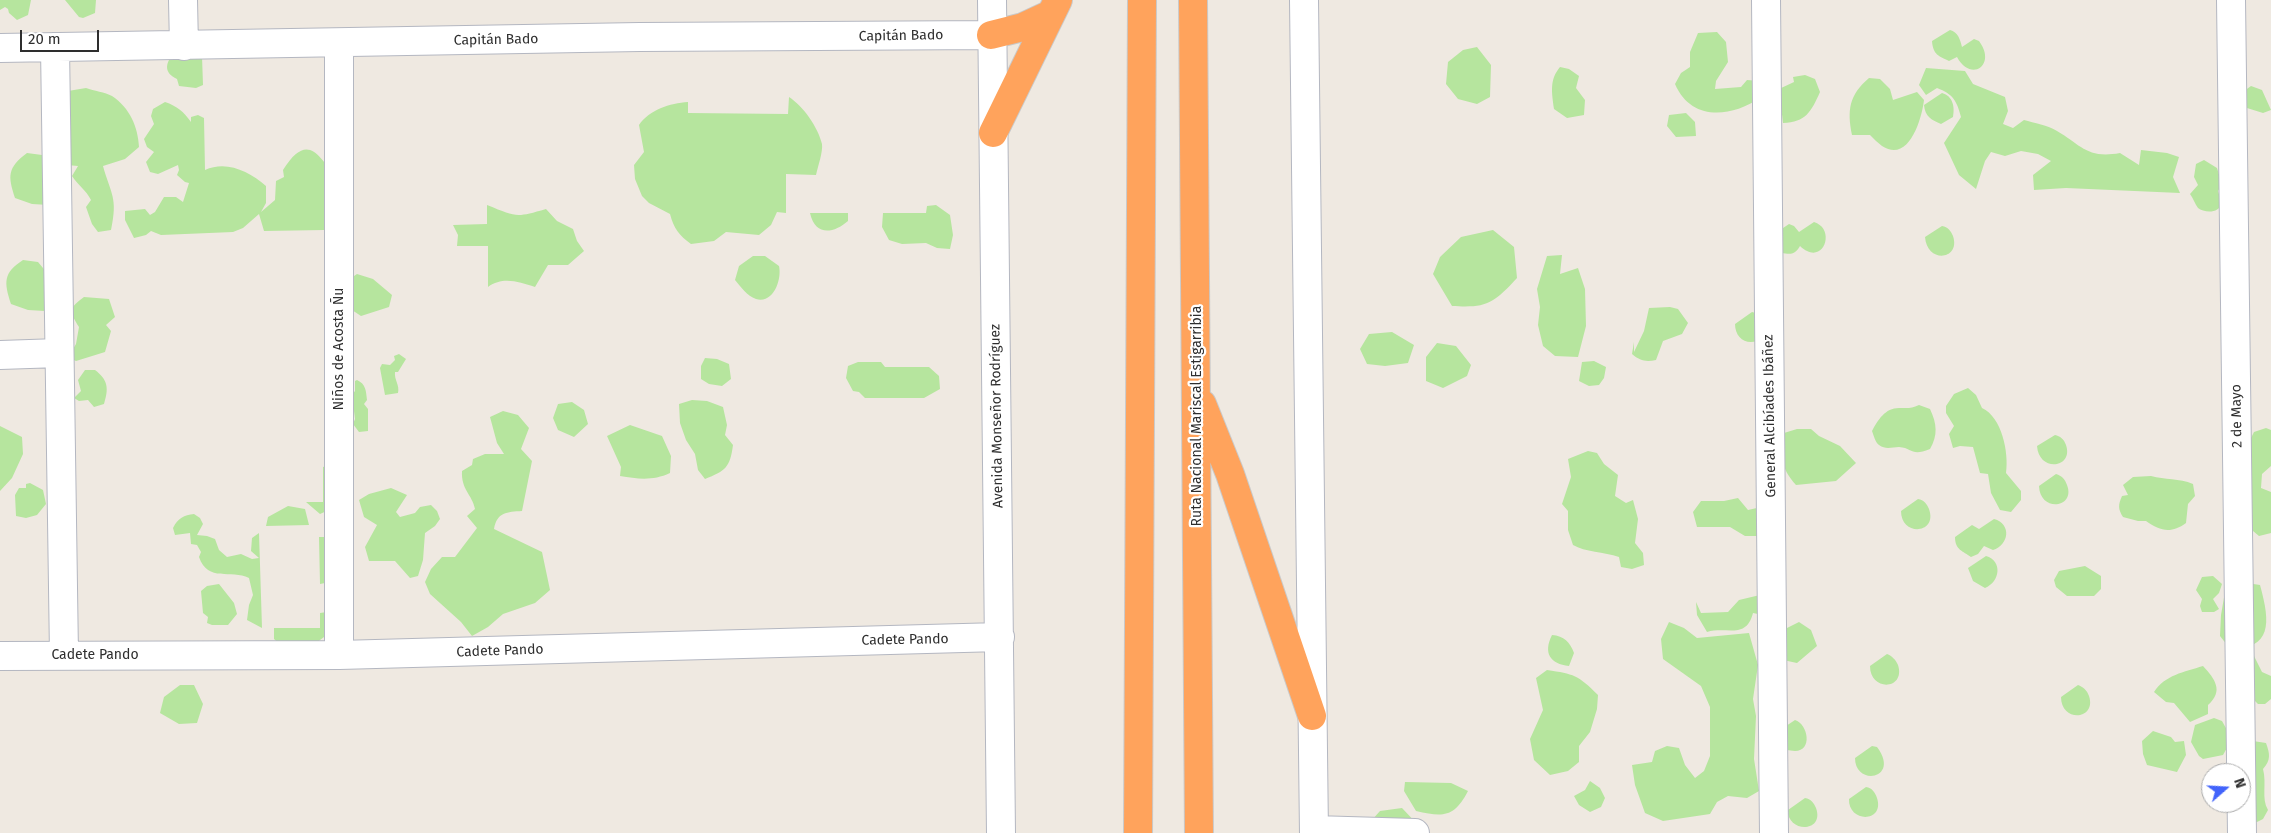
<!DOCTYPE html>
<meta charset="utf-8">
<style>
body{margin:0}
#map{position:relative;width:2271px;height:833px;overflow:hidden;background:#efe9e1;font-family:"Fira Sans",sans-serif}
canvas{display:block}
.north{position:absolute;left:2201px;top:763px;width:50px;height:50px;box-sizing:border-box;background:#fff;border:1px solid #ababab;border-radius:50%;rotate:71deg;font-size:14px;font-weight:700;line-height:20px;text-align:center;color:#2e2e2e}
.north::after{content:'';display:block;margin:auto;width:18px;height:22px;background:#4264fb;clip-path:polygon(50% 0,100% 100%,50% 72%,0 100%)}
.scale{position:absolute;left:20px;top:30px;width:79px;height:22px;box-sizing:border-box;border:2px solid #2e2e2e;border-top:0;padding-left:6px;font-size:15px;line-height:18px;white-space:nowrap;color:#2e2e2e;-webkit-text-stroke:4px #fff;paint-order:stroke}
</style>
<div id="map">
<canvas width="2271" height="833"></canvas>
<div class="north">N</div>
<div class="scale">20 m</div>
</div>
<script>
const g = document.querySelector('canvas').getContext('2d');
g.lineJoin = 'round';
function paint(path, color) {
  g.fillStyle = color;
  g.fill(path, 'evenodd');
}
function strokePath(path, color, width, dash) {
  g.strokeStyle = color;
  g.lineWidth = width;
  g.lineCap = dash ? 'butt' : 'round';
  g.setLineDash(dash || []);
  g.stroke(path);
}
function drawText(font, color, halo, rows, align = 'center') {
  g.font = font + ' "Fira Sans",sans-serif';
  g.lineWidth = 4.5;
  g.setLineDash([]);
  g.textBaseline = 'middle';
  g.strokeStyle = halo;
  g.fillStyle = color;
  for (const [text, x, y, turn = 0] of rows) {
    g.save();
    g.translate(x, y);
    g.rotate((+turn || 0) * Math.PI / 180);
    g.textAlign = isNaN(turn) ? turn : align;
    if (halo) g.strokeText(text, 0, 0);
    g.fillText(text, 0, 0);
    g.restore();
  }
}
const green = new Path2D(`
 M0,0h31l-3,15 -11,5 -8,-7 -1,-4 -3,-2 -5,3z
 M65,0h31l-1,13 -12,5 -4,-1z
 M1950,30c8,2 10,9 12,17l12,-8 5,2c18,24 -8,42 -22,16l-8,4c-10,-5 -16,-6 -17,-20z
 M1717,32l9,10 2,20 -12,19 -1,8 26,-2 6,-7 13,1v17c-30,20 -69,23 -85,-14l6,-11 9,-6v-15l8,-19z
 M1477,47l14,18 -1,32 -13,7 -19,-5 -12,-15 2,-22 15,-12z
 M173,54l29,2 1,29 -7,3 -17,-2 -2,-7c-13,-6 -12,-15 -4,-25z
 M1560,67l9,2 10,7 -3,12 9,12 -1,15 -17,3 -13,-9c-2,-16 -5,-29 6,-42z
 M1926,68l39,3 8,13 32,13 3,14 -5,13 10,4 11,-8c10,3 24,5 33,11 24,14 30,28 63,22l19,12 2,-15 26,3 12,4 -6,20 7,16 -114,-5 -32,2 -1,-15 18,-14 -13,-7 -17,-3 -16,5 -14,-4 -6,9 -9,28 -17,-14 -15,-32 17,-26c-4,-16 -8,-23 -24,-29l-11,7 -7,-10z
 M1805,75l10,4 5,13c-9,20 -14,30 -37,31l-4,-34 15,-7 -1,-5z
 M1869,78l11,1 10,10 3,11 24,-8 7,8c-2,18 -15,64 -42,46 -4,-3 -8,-7 -12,-11h-18c-5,-25 -3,-40 17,-57z
 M2251,86l11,4 9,20 -8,3 -16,-5 -4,2 -3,-16z
 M86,88c8,3 19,4 26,8 18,12 26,31 27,51l-14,12 -22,7c8,29 15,31 8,64l-13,2 -6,-8 -6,-17 5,-7c-5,-10 -13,-15 -19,-24l6,-10 -11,-1 1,-74z
 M1942,93c11,3 13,14 11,24l-12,7c-9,-4 -16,-7 -17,-19z
 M789,97c14,9 29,30 33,47 1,8 -4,22 -6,31l-30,-1v39l-9,-1 -6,13 -12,10 -33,-3 -12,9 -23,3c-12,-9 -17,-15 -21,-30l-21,-11 -7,-7 -7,-17 -1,-14 10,-13 -5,-27c10,-15 31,-22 49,-23v11l100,1z
 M165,102c12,4 19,10 26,20v-5l7,-2 6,3 1,52c21,-10 44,1 61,16v17l-5,9 14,-12 1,-19 8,-4 -1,-7c23,-37 35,-18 53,9l-7,57h-5v-6l-60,1 -5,-17 -16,14 -10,4 -72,3 -10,-4 -5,4 -12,3 -9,-18v-9l20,-2 5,6 5,-3 9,-15h12l7,5 6,-19 -4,-1 -8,-7 2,-5 -1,-5 -20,9 -8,-2 -4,-10 8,-10 -7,-5 -3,-8 10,-15 -3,-8 2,-7z
 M1686,113l9,9 1,14 -20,1 -9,-11 2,-11z
 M27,153l15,2 9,13 -2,37 -17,-1 -17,-6c-7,-22 -8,-30 12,-45z
 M2204,160l13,8 5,16 -4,7c1,3 3,9 3,12 -1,11 -17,10 -23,5 -3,-4 -5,-10 -8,-14l8,-9 -4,-8 2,-13z
 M487,205c30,12 28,13 59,4l11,12 16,8 4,12 7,10 -16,14h-20l-13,22c-16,-5 -32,-11 -47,0v-41h-31l1,-11 -5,-10 34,-1z
 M936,205l14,10 3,20 -3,14 -13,-1 -11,-5 -24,1 -13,-4 -7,-13 1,-14h43l1,-7z
 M810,213h38v8c-15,13 -33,15 -38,-8z
 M1814,222c23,7 9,46 -14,24 -6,10 -10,8 -19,7l-10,-17 18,-12 5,2 5,6z
 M1942,226c6,1 9,5 11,10 8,24 -26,28 -28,1z
 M1493,230l21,17 3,31c-24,26 -30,30 -65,28l-19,-32 7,-17 21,-20z
 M1562,255l-2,19 18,-6 7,21 1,37 -8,31 -23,-1 -12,-10 -5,-21 2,-18 -3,-18 10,-33z
 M753,256h12l14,10c3,13 -5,38 -23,33 -9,-3 -15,-12 -21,-19l4,-14z
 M23,260l15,2 10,12 4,26 -7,11 -17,-1 -17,-6c-7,-22 -8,-31 12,-44z
 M357,274l16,5 19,16 -3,12 -28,9 -9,-6 -13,-24z
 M84,297l25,2 6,18 -9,8 5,6 -6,21 -29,9 -4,-2 -2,-5 6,-10 3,-17c-10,-16 -10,-19 5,-30z
 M1670,307l8,2 10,14 -6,11 -19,7 -7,19c-10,2 -16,1 -24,-6l2,-12v10l10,-21 5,-23z
 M1752,312l4,1 1,28c-12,4 -22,-4 -22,-17z
 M1392,332l22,13 -6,18 -23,3 -18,-2 -7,-15 9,-15z
 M1437,343l19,3 15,19 -4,11 -24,12 -17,-7v-24z
 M399,354l7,5 -8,13h-3c-1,8 5,13 3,21l-13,2 -5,-27 2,-4 8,1 5,-5 -1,-4z
 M705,358l12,1 12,5 2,15 -9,7 -13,-2 -8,-5v-13z
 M1594,361l12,6 -2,11 -5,7 -10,1 -10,-5 3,-19z
 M858,362h23l4,5h44l10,9 1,13 -16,9h-59l-6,-6 -6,-1 -7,-13 2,-12z
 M85,370h10c13,10 14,18 9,34l-10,3 -6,-7 -9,1 -5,-3 7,-7 -3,-11z
 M357,380c9,4 9,11 10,20l-3,4 4,5v22l-9,1 -6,-8 2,-5 -3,-24 3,-4v-10z
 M1968,388l8,7 6,13c20,9 27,45 24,65l15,18v9l-10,12 -11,-2 -9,-17 -3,-19 -8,-1 -7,-26 -13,-1 -7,2 -4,-14 5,-8 -8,-13v-7l8,-12z
 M692,400l15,1 16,6 4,18 -2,10 8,10c-3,23 -8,26 -28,34l-7,-9 -3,-16 -9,-14 -6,-17 -1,-19z
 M572,402l12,8 4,14 -14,13 -16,-7 -5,-12 5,-14z
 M1919,405l11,4c7,15 8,26 0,40 -19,8 -17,-1 -31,-2 -7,0 -13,3 -20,-2 -4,-3 -5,-9 -7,-14 6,-11 13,-23 27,-23 8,0 12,1 20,-3z
 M503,411l15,4 11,13 -8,21 11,12 -10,50c-15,1 -25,1 -28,18l48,23 8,38 -15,13 -32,11 -15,13 -16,9 -11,-14 -31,-28 -5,-12 6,-13 11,-12h13l22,-29 -10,-12 8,-7c-3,-15 -14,-19 -13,-38l10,-6 1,-6 12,-5h19l-7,-11 -7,-26z
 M630,425l32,11 9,20 -1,17c-17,8 -32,6 -50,3l1,-9 -14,-31z
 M0,426l22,11 1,17 -11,24 -12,13z
 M2266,428l5,2v36l-9,8 -1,14 10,4v41l-12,3 -6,-5 -6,-9 2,-80 5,-10z
 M1797,429h14l8,7 21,10 16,17 -20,18 -40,4c-16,-18 -15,-28 -12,-52z
 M2055,435c5,1 9,4 11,10 8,23 -27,28 -29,1z
 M1588,451l9,2 7,11 14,11 -3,21 11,7 7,-3 5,19 -3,24 8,10 1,12 -12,4 -11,-2 -2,-10c-15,-5 -34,-5 -46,-12l-5,-15v-19l-6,-7 9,-27 -3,-18z
 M331,464l-6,20 3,4 3,21 -11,5 -14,-12h17v-35z
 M2056,474c6,2 9,5 11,11 9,23 -27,28 -28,1z
 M2151,476c14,4 28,2 42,8l2,12 -7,8 -2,19c-15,11 -26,8 -40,-2h-8l-15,-4c-5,-8 -5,-12 -1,-21l6,-1 -5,-10 10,-8z
 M30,483l13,7 3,14 -9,11 -11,3 -10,-2 -1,-21 4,-7h7v-4z
 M391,488l16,7 -11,17 4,5 15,-4 5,-6 11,-2 6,6 3,8 -5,7 -10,7 -2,27 -5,16 -8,2 -15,-17h-26l-4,-14 12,-22 -13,-8 -5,-17 10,-6z
 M1738,498l10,12 13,-3 -2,29h-14l-15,-9h-33l-4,-15 8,-11h23z
 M1918,499c6,1 9,5 11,10 9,25 -28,28 -28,2z
 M288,506l17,3 4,16 -43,1 2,-9z
 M194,514l6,4 3,6 -6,11 10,1 8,3 4,11 8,7 14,-3 11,5 7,-1 -8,-7 1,-13 7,-5 3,95 -15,-8 2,-15 4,-10 -4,-17c-18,-9 -41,5 -50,-21l2,-5 -4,-7 -6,-1 -1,-11 -15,2 -2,-7c5,-10 11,-13 21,-14z
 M1994,519c18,5 15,26 -1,31l-9,-4 -6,8 -7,3c-8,-6 -16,-7 -16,-20l17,-12 7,4z
 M319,537h8l-2,27 4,8 1,10 -10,2z
 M1986,556c17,5 14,26 -1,32l-12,-7 -5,-13z
 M2085,566l16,10v13l-7,7h-27l-11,-9 -2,-7 5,-9z
 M2213,576l9,8 -3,9 -6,6 6,10 -5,3h-12l-2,-6 2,-7 -6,-9 6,-13z
 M2227,580l33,5c11,40 11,62 -29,65l-11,-14 1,-21z
 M219,584l15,19 3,11 -9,11h-16l-5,-2 1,-6 -5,-4 -2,-22 6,-5z
 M1760,595l6,15 -8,4 -5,-1c-7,27 -26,13 -46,19l-10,-17 -1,-13 5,11 27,-1 11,-12z
 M327,612l1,22 -12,9 -35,2 -7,-6v-11h46v-15z
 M1669,622l15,6 13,10 52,-5 9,32 -5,34 3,17 -2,43 5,32 -12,7 -19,-2 -11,6 -7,12 -47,7 -18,-8 -10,-28 -3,-20 20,-3 3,-11 12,-5 12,2 6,17 10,13 9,-7 6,-15v-49l-9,-21 -38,-27 -2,-20z
 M1799,622l12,8 6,16 -20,17 -14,-3v-30z
 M1552,635c12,1 18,7 22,18l-5,13c-19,-2 -26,-13 -17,-31z
 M1887,654c5,2 9,6 11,11 8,25 -28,27 -28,1z
 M2254,656l8,16 9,4v23l-6,5h-7l-5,-5 -8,-39z
 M2203,666c12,13 21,25 5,39v9l-18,8 -16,-19 -8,-1 -12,-10c11,-17 30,-20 49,-26z
 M1547,670c27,4 31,5 51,25l-1,14 -7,23 -11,14v16l-11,9 -18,4 -16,-15 -4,-21 13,-29 -7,-32z
 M180,685h14l9,19 -6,19 -18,1 -19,-11 4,-16z
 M2078,685c5,2 9,5 11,11 8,24 -28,27 -28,1z
 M2214,718l8,3 10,18 -9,16 -20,4 -4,-3 -8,-14 4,-17z
 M1795,720c13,4 18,31 0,31 -3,0 -6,-1 -8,-1l-10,-18z
 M2153,731l18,6 4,5 9,-1 2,14 -9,17 -30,-7 -4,-11 -1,-13z
 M2253,741l13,2c4,11 5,17 -3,26 4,15 -2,29 5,41l-5,9 -6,3 -9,-2z
 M1872,746l5,1c24,32 -22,40 -22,11z
 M1590,781l10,7 5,10 -4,9 -11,5 -11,-7 -5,-9 11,-6z
 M1405,782l46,1 17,8c-14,27 -25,26 -52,20l-12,-20z
 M1866,787c6,1 9,5 11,11 8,25 -29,25 -28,1z
 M1805,798c6,1 9,5 11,10 9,25 -29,25 -28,2z
 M1402,808l17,18 -48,-5 9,-10z`);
const minor = new Path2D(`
 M183,0l1,46
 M992,0l9,833
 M1304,0l10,833
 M1766,0l8,833
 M2231,0l11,833
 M339,43v612
 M55,47l9,608
 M0,48l640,-11 351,-2
 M0,355l59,-2
 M0,656l339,-1 661,-18
 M1314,830l101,3`);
const highway = new Path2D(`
 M1193,0l6,833
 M991,35l32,-8 28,-13
 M993,133l65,-133
 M1202,404l28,70 82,242
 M1138,833l4,-833`);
const streetNames = [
 ["Capitán Bado",901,36,-1],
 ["Capitán Bado",496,40,-1],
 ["Niños de Acosta Ñu",339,349,-90],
 ["Avenida Monseñor Rodríguez",997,416,-91],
 ["Ruta Nacional Mariscal Estigarribia",1197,416,-90],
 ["General Alcibíades Ibáñez",1770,416,-91],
 ["2 de Mayo",2237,416,-91],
 ["Cadete Pando",905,640,-1],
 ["Cadete Pando",500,651,-2],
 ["Cadete Pando",95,655]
];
paint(green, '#b6e59e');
strokePath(minor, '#b4b7c1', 30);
strokePath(highway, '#c9c9c9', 30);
strokePath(minor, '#fff', 28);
strokePath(highway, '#ffa35c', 28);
drawText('14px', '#2e2e2e', '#fff', streetNames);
</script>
